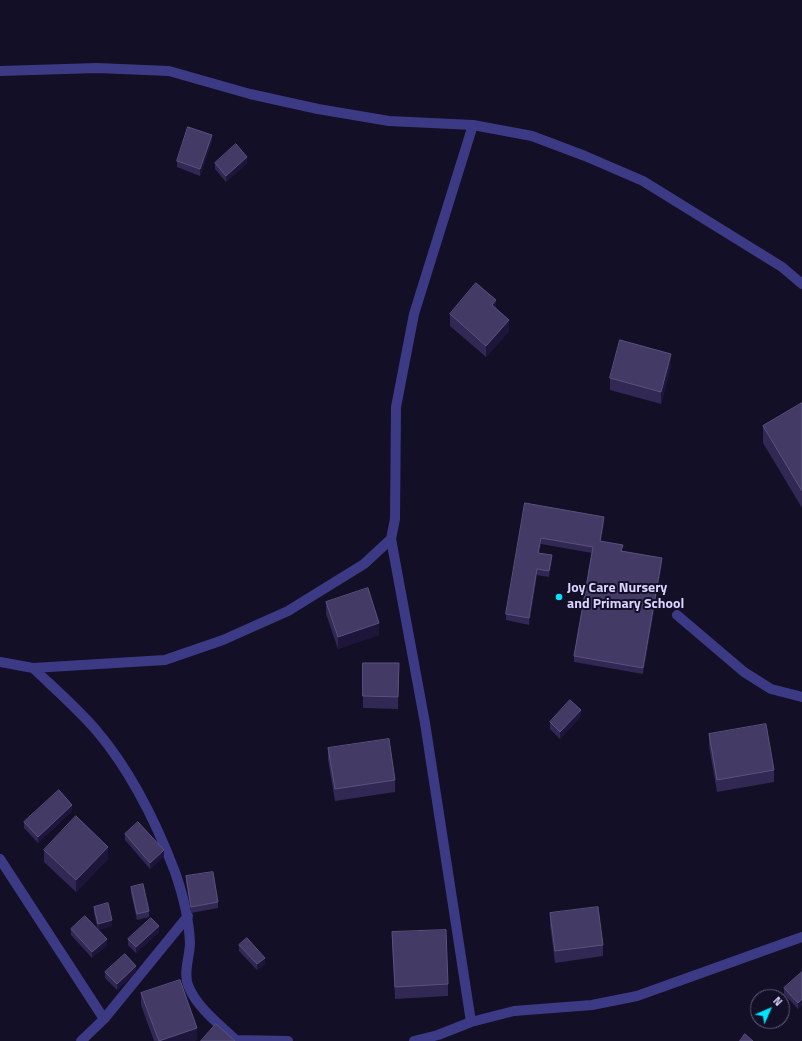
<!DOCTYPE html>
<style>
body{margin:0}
#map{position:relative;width:802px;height:1041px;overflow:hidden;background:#130f26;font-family:"Titillium Web",sans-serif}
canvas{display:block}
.north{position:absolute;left:750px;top:989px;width:40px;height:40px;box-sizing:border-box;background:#130f26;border:1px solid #625e7d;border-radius:50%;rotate:45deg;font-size:11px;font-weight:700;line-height:16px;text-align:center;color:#d9d4ff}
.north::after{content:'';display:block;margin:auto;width:14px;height:18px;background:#00e5ff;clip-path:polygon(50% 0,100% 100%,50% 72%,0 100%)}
</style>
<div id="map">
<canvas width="802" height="1041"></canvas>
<div class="north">N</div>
</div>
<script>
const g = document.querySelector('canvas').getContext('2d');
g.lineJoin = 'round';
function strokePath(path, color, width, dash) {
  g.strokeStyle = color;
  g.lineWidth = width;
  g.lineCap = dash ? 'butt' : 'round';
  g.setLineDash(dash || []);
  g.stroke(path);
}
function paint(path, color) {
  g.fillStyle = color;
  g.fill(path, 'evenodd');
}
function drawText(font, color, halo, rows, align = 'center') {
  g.font = font + ' "Titillium Web",sans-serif';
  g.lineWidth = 4;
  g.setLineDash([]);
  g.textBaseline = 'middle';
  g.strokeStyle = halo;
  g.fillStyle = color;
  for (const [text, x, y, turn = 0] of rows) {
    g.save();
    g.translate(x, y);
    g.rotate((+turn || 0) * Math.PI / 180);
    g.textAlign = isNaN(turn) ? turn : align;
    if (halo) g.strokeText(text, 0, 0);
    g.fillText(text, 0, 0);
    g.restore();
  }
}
const minor = new Path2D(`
 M0,71l97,-3 72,3 81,23 68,15 71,12 84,4 59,11 53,20 58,25 139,86 20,17
 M391,539l34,184 46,299
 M677,615l67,57 27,17 31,8
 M0,662l33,6 132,-8 58,-20 65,-29 76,-47 27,-25 4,-20 1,-112 18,-93 59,-189
 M33,668c21,20 44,40 63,62 35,41 60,92 79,142 8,23 14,46 15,71 0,12 -7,30 -2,42 8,22 32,40 49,56
 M0,859l104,160
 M236,1040l52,1
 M81,1041l23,-22 84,-103
 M414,1041l24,-6 33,-13 43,-11 78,-6 45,-9 165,-59`);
const wall = new Path2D(`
 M212,141l-12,35 -23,-9v-6z
 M215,163h32l-21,19 -11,-13z
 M496,309l13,22 -23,26 -36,-31v-12z
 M671,366l-10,38 -51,-14v-12z
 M802,403v105l-39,-65v-17z
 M525,503l79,20 -3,18 22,10 39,13 -19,110 -69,-12v-6l18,-103 -51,-9 -2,9 13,8 -3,16 -12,-2 -8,50 -23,-5v-6z
 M326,602l53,33 -41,14 -12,-35z
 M363,663h36l-1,46 -35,-1z
 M581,716l-21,23 -10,-10v-7z
 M709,734l65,36v12l-57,10 -8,-46z
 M328,748l67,32v12l-60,9 -7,-41z
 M72,811l-34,32 -14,-15v-6z
 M125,834l39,22 -14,13 -25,-29z
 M44,850l64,9 -32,33 -32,-30z
 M186,876l32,26v6l-27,5 -5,-31z
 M131,887l18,24v6l-12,3 -6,-27z
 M94,907l18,19 -14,4 -4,-17z
 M550,913l53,32v11l-48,7 -5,-38z
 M71,929l36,16 -15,13 -21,-23z
 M159,932l-23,21 -8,-8v-6z
 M392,932l56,52v12l-53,3 -3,-55z
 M239,945l26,19 -8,6 -18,-19z
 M105,972h31l-19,18 -12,-12z
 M802,972l-4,37 -14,-15v-6z
 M141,993l56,47 -5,1h-38l-13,-36z`);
const shadedWall = new Path2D(`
 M212,135v6l-12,35v-7z
 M247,157v6l-21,19v-6z
 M496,300v12l-4,-7z
 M509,320v11l-23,26v-11z
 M671,354v12l-10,38v-12z
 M604,517v6l-4,24v-6z
 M541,538v6l-3,15v-6z
 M552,555v6l-3,16v-6z
 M662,558v6l-19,110v-6z
 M537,569v6l-8,50v-7z
 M379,623v12l-41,14v-12z
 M581,710v6l-21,23v-7z
 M72,805v6l-34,32v-6z
 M108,847v12l-32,33v-12z
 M164,850v6l-14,13v-6z
 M112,920v6l-14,4v-6z
 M159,926v6l-23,21v-6z
 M107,939v6l-15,13v-6z
 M265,958v6l-8,6v-6z
 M136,966v6l-19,18v-6z
 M802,999v6l-4,4v-6z
 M197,1028v12l-5,1h-33z`);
const building = new Path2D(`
 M188,127l24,8 -12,34 -23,-8z
 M236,144l11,13 -21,19 -11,-13z
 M476,283l20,17 -4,5 17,15 -23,26 -36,-32z
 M620,340l51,14 -10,38 -51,-14z
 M802,403v88l-39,-65z
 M525,503l79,14 -4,24 23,4 -2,6 41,7 -19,110 -69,-12 19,-109 -52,-9 -3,15 14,2 -3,16 -12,-2 -8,49 -23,-4z
 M368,588l11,35 -41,14 -12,-35z
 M363,663h36l-1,34 -35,-1z
 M570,700l11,10 -21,22 -10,-10z
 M766,724l8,46 -57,10 -8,-46z
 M389,739l6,41 -60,9 -7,-41z
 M59,790l13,15 -34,32 -14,-15z
 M76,816l32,31 -32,33 -32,-30z
 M138,822l26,28 -14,13 -25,-29z
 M213,872l5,30 -27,5 -5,-31z
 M143,884l6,27 -12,3 -6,-27z
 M108,903l4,17 -14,4 -4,-17z
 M598,907l5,38 -48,6 -5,-38z
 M85,916l22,23 -15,13 -21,-23z
 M151,918l8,8 -23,21 -8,-8z
 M446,930l2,54 -53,3 -3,-55z
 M247,938l18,20 -8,6 -18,-19z
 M125,954l11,12 -19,18 -12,-12z
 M802,972v27l-4,4 -14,-15z
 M180,980l17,48 -38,13 -18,-48z
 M216,1024l19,17h-34z
 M745,1034l8,7h-13z`);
const markers = [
 [559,597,4,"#00e5ff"]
];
const poiNames = [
 ["Joy Care Nursery",567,589],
 ["and Primary School",567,605]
];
strokePath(minor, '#3d3a85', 10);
paint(wall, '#312854');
paint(shadedWall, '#1d163a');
paint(building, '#433a66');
strokePath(building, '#5a527e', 1);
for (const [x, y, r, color] of markers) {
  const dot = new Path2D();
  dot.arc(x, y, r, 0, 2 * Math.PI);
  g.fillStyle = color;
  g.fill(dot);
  strokePath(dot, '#130f26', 1.5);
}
drawText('bold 14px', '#d9d4ff', '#130f26', poiNames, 'left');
</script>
